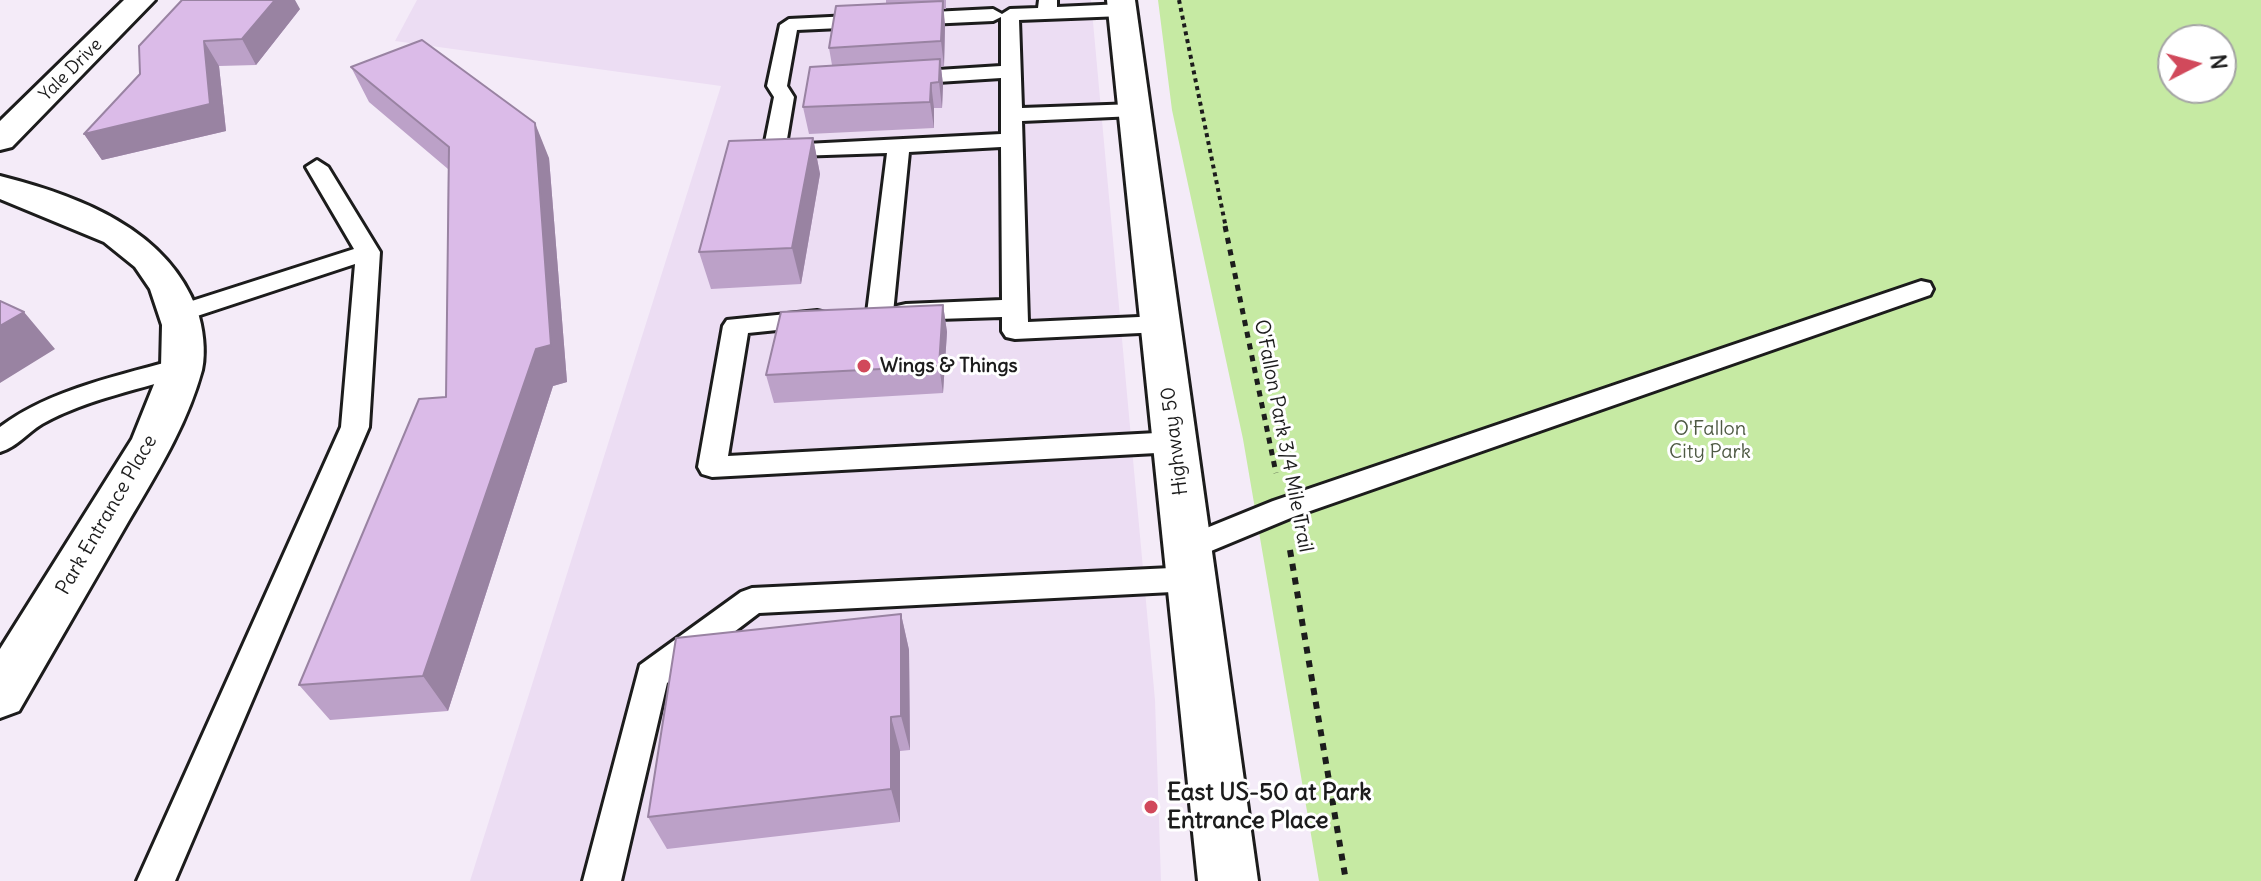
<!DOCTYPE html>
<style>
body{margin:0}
#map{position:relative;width:2261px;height:881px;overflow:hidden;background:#f4ebf8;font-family:Delius,sans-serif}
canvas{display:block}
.north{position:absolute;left:2157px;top:24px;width:80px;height:80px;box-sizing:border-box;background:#fff;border:2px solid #a4a4a4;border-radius:50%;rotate:84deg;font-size:22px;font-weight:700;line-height:32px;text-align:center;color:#1c1c1c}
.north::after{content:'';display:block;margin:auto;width:28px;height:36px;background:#d1495b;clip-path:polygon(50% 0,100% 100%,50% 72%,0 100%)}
</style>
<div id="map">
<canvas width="2261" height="881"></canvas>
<div class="north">N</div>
</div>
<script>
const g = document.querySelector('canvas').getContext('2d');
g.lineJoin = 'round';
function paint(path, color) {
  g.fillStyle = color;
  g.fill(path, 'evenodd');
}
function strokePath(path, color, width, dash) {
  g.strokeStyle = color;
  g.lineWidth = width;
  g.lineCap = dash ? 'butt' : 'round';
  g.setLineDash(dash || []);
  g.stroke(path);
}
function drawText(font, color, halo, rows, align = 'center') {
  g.font = font + ' Delius,sans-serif';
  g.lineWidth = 6;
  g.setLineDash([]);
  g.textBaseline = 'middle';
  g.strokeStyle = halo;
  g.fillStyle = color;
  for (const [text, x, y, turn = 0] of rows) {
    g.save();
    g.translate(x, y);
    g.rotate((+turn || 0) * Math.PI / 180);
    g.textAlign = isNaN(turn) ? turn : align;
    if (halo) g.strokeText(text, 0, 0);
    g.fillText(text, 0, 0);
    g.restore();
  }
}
const built = new Path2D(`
 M417,0h674l64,700 6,181h-691l251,-795 -326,-45z`);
const green = new Path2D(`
 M1158,0h1103v881h-942l-76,-442 -71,-329zM2173,40h48v48h-48z`);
const pathFar2 = new Path2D(`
 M1179,0l47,228`);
const pathFar1 = new Path2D(`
 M1225,226l51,247`);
const path = new Path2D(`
 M1290,550l56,331`);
const service = new Path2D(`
 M1039,0h18v7l66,-3 9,6 -9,6 -104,4 3,88 113,-4 10,6 -10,6 -113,5 6,201 133,-6 9,2 4,6 -4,6 -9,2 -146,7 -9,-2 -4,-6v-14l-96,3 -9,-2 -4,-6 4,-6 9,-2 96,-4 -1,-153 -92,5 -16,161 -4,6h-18l-4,-6 20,-160 -121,4 -3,-5 11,-55 -7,-11 13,-61 9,-6 204,-10 9,5 8,-5 28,-1zM1001,17v49l-95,6 -10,6 10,6 95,-6v56l-215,11 8,-48 -7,-11 10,-56 196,-9z
 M317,160l11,7 52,85 -11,175 -194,454h-38l204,-454 14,-163 -176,58 -9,-2 -4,-6 4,-6 184,-59 -48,-82z
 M1921,281l9,2 3,6 -3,6 -637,222 -94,39 -11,4 -11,-4 -4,-8 4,-8 96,-39z
 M817,311l9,2 4,6 -4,6 -78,8 -20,123 447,-24 10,3 4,7 -4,7 -10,3 -463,25 -10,-3 -4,-7 25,-141 4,-6z
 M182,358l9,3 4,6 -4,6c-48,16 -105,26 -149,51 -15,9 -25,23 -42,28v-25c50,-38 122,-52 182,-69z
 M1192,567l11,3 5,9 -5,9 -11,3 -433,22 -92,70 -46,198h-38l57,-216 101,-73 11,-4z`);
const minor = new Path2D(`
 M124,0h31l-143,147 -12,3v-29z
 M0,176c79,20 167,53 197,134 6,17 9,42 5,60 -15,55 -45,103 -74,152 -36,63 -73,126 -109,189l-19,7v-69l132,-210 29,-72 1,-42 -12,-36 -15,-22 -31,-25 -104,-43z`);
const secondary = new Path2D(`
 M1107,0h28l123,881h-60z`);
const wall = new Path2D(`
 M886,0h60v9h-3l2,17 -1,40 -3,1 2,18 -1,23h-8v20l-125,6 -6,-27 29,-42 -3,-17 57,-44z
 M300,9l-44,56 -37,1 7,65 -124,29 -18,-26 56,-60 -1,-28z
 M351,67l198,91 18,224 -14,4 -105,325 -118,9 -31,-35 147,-288 2,-228 -79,-67z
 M813,138l7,36 -19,110 -90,5 -12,-37z
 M943,305l4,27 -4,61 -169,10 -8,-28z
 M901,614l8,36 1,100 -10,1v71l-233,27 -19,-32z`);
const shadedWall = new Path2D(`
 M275,0h20l5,9 -44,56 -14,-26z
 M943,1l2,25 -1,40 -3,-25z
 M204,41l15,25 7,65 -124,29 -18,-26z
 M940,59l3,26 -1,23 -3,-26z
 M931,83l3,25v20l-4,-26z
 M535,123l14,35 18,224 -14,4 -105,325 -25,-35z
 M813,138l7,36 -19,110 -9,-36z
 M943,305l4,27 -4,61 -4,-27z
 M24,312l31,37 -55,34v-57z
 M901,614l8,36 1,100 -9,-34z
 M891,717l9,34v71l-9,-33z`);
const building = new Path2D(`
 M182,0h93l-33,39 -38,2 6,63 -126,30 56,-60 -1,-28z
 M943,1l-2,40 -112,7 7,-42z
 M422,40l113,83 16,222 -15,4 -113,327 -124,9 120,-286 27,-2 3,-250 -98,-80z
 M940,59l-1,23 -8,1 -1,19 -127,5 7,-40z
 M813,138l-21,110 -93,4 30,-111z
 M0,301l24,11 -24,14z
 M943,305l-4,61 -173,9 15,-63z
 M901,614v102l-10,1v72l-243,28 28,-179z`);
const markers = [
 [864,366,8,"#d1495b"],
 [1151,807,8,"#d1495b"]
];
const farStreetnames = [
 ["Yale Drive",71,70,-45]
];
const poiNames = [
 ["Wings & Things",880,366]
];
const parkNames = [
 ["O'Fallon",1710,429],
 ["City Park",1710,452]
];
const streetNames = [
 ["O'Fallon Park 3/4 Mile Trail",1283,436,79],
 ["Highway 50",1175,441,-97],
 ["Park Entrance Place",107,515,-60]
];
const nearPoinames = [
 ["East US-50 at Park",1167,793],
 ["Entrance Place",1167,821]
];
paint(built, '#ecddf3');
paint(green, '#c6eaa3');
strokePath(service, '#1c1c1c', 6);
strokePath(minor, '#1c1c1c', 6);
strokePath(secondary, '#1c1c1c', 6);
strokePath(pathFar2, '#1c1c1c', 4, [4, 4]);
strokePath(pathFar1, '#1c1c1c', 5, [6, 6]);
strokePath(path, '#1c1c1c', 6, [7, 7]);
paint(service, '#fff');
paint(minor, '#fff');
paint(secondary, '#fff');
paint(wall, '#bca1c8');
paint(shadedWall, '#9983a2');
paint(building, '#dbbbe8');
strokePath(building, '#9983a2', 2);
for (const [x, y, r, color] of markers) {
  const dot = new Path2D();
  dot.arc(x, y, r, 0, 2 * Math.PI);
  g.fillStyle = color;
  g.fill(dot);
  strokePath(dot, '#fff', 3);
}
drawText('18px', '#1c1c1c', '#fff', farStreetnames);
drawText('bold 20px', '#1c1c1c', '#fff', poiNames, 'left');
drawText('20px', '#4f5a44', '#fff', parkNames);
drawText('20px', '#1c1c1c', '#fff', streetNames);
drawText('bold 24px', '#1c1c1c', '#fff', nearPoinames, 'left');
</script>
